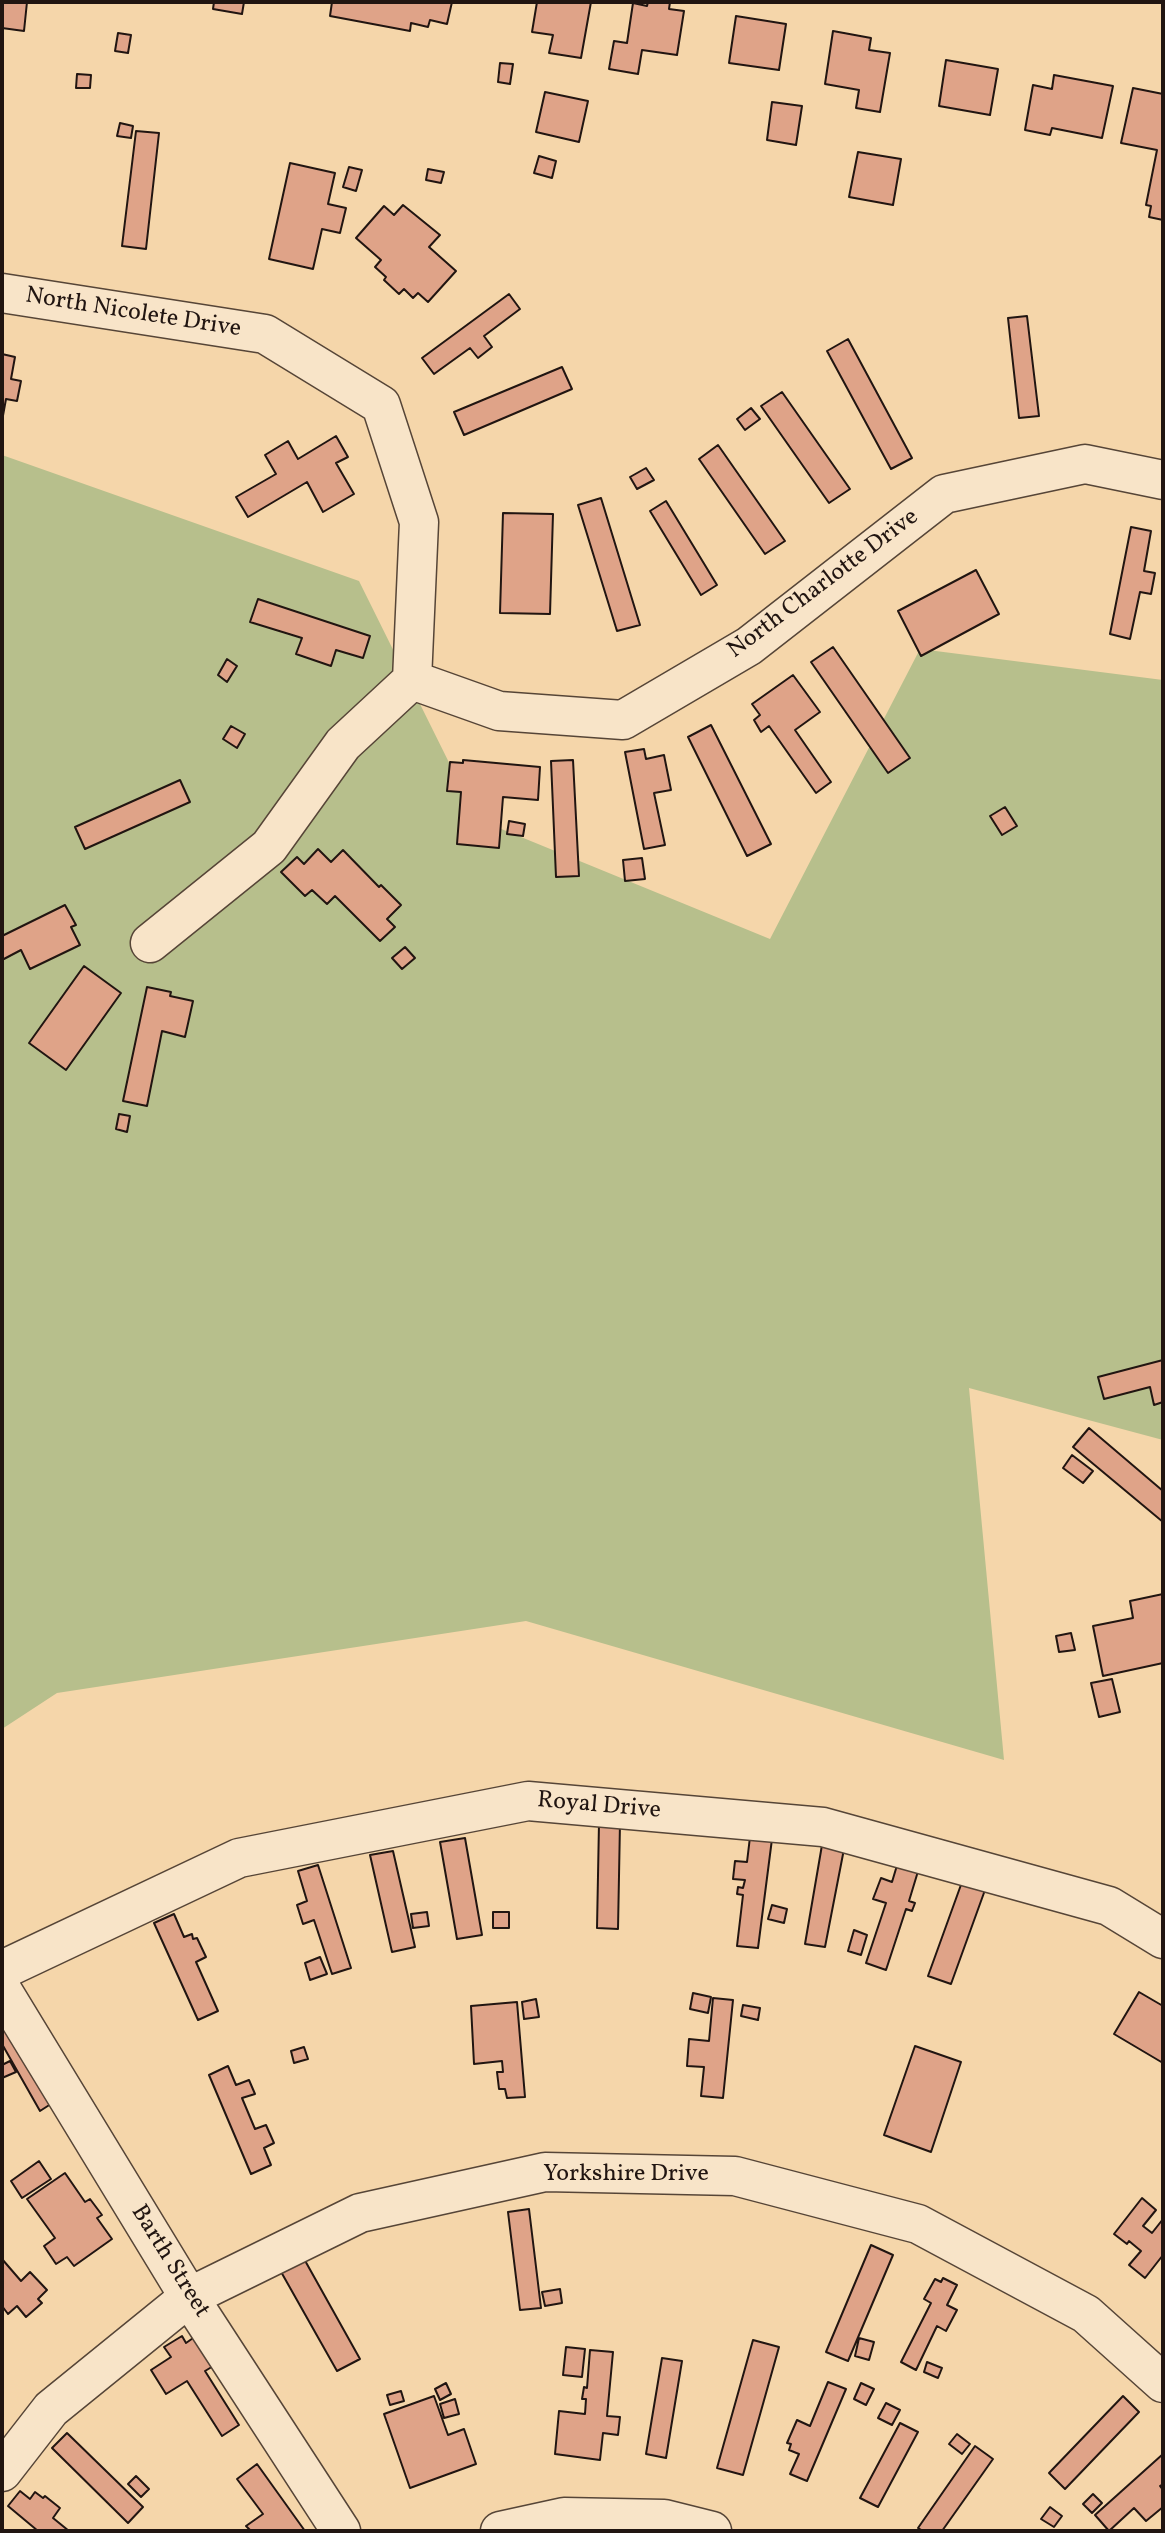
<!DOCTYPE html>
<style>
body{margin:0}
#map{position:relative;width:1165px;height:2533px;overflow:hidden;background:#f5d6aa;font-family:Vollkorn,serif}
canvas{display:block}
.frame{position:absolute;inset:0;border:4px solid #211511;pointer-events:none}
</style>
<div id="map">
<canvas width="1165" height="2533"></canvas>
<div class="frame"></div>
</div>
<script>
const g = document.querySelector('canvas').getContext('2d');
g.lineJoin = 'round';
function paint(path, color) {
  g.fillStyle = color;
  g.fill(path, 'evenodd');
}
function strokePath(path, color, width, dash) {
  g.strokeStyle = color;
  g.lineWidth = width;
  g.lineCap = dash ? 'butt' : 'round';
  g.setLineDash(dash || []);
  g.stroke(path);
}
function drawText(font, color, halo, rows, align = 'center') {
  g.font = font + ' Vollkorn,serif';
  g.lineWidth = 5;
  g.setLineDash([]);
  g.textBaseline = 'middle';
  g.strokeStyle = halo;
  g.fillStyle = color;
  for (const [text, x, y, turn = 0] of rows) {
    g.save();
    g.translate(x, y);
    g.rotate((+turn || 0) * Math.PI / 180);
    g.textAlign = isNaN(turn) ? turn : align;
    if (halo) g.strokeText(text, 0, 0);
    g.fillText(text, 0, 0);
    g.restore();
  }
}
const green = new Path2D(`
 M2,455l357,126 118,238 293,120 150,-290 243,31v760l-194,-52 35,372 -478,-139 -469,72 -55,36z`);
const building = new Path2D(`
 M2,2h25l-3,29 -22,-3z
 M214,2h30l-2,12 -29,-5z
 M332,2h120l-5,22 -17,-4 -2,7 -17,-4 -1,8 -80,-15z
 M537,2h54l-10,56 -32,-5 4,-18 -21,-3z
 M648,2h22l-1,7 15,2 -7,44 -35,-5 -4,24 -29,-5 5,-28 13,2 6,-40 14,3z
 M736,16l50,8 -7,46 -50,-7z
 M833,31l38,7 -2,12 21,3 -10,59 -24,-4 3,-18 -34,-6z
 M118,33l13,2 -3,18 -13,-2z
 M946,60l52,9 -8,46 -51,-9z
 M500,63l13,1 -3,20 -12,-2z
 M77,74l14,1 -1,13h-14z
 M1054,75l59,11 -11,52 -50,-10 -2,7 -25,-5 8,-45 19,4z
 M1133,88l30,6v126l-14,-3 2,-11 -5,-1 11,-55 -36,-7z
 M545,92l43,9 -9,41 -43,-10z
 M772,102l30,4 -6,39 -29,-5z
 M120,123l13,3 -2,12 -14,-2z
 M136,131l23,2 -13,116 -24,-3z
 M858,152l43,7 -8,46 -44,-8z
 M539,156l17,5 -4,17 -18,-5z
 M290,163l45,10 -7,31 18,4 -6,25 -18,-4 -9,40 -44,-10z
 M349,167l13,3 -6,21 -13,-4z
 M428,169l16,3 -3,11 -15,-3z
 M403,205l37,30 -11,12 27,24 -28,31 -10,-9 -5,5 -9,-9 -5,5 -15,-14 2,-3 -11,-10 6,-7 -25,-22 28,-32 10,9z
 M509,294l11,15 -36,27 8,11 -14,11 -8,-10 -36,26 -12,-16z
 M1027,316l12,100 -20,2 -11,-100z
 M848,339l64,119 -21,11 -64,-118z
 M2,354l13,3 -4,22 10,2 -4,20 -11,-2 -4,22z
 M562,367l10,22 -108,46 -10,-23z
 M782,392l68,97 -21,14 -68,-97z
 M751,408l9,11 -15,11 -8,-11z
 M336,436l12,21 -12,6 18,31 -31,18 -16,-30 -59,35 -12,-20 40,-23 -11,-19 23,-14 10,18z
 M718,445l67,96 -20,13 -66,-95z
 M646,468l8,12 -17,9 -7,-12z
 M601,498l39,127 -23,6 -39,-126z
 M666,501l51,84 -16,10 -51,-84z
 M503,513l50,1 -3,100 -50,-1z
 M1131,527l20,4 -7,40 11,2 -4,21 -11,-2 -10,47 -20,-5z
 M976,570l23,44 -78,42 -23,-45z
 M258,599l112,37 -7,22 -27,-8 -5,16 -35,-12 6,-16 -52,-16z
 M833,647l77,111 -22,15 -77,-111z
 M227,659l10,7 -10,16 -9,-7z
 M793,675l27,37 -25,18 36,52 -15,11 -47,-67 -8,6 -7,-12 6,-5 -8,-11z
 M711,725l60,119 -24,12 -59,-119z
 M231,726l14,8 -8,14 -14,-9z
 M644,749l2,10 18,-4 7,35 -17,3 11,52 -21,4 -19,-97z
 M463,760l77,7 -2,33 -35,-3 -4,51 -42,-4 4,-52 -14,-1 3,-29 13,1z
 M573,760l6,116 -23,1 -5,-116z
 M180,780l10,22 -105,47 -10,-22z
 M1005,807l12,19 -15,9 -12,-19z
 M509,821l16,3 -2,12 -16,-2z
 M318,849l13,13 12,-12 36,37 2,-2 20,20 -14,14 8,8 -15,14 -45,-45 -8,8 -15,-14 -7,6 -24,-24 16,-15 7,7z
 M642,858l3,21 -20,2 -2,-21z
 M65,905l11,20 -5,2 9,18 -50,24 -9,-19 -19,10v-24z
 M405,947l10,11 -13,11 -10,-11z
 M84,966l37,27 -55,77 -37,-27z
 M147,987l24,5 -1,4 23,5 -8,36 -23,-6 -15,75 -24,-5z
 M119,1114l11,2 -3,16 -11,-3z
 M1163,1360v42l-9,3 -4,-18 -46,12 -6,-22z
 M1089,1428l74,63v31l-90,-75z
 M1072,1455l21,16 -10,12 -20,-15z
 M1163,1594v69l-60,13 -10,-50 40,-8 -3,-17z
 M1071,1633l4,17 -16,2 -3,-16z
 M1112,1679l8,33 -21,5 -8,-34z
 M599,1823h21l-2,106 -21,-1z
 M750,1837l22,2 -14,109 -21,-2 6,-51 -6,-1 1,-7 5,1 2,-8 -12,-1 2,-18 12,1z
 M465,1838l17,97 -25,4 -17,-97z
 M822,1845l22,4 -19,98 -20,-3z
 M393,1851l22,96 -23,5 -22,-97z
 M898,1862l21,6 -10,33 6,2 -3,8 -6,-2 -20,61 -20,-7 20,-60 -13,-4 8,-21 11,4z
 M318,1865l33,103 -19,6 -18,-54 -11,4 -6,-19 10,-4 -9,-30z
 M962,1882l23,8 -34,94 -23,-8z
 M772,1905l15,4 -3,14 -16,-4z
 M427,1912l2,14 -16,2 -2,-14z
 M493,1912h16v16h-16z
 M174,1914l10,23 8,-3 1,5 4,-1 9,19 -10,5 22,49 -20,9 -44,-97z
 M854,1930l13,5 -6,20 -13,-4z
 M320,1957l7,17 -17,6 -5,-17z
 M1139,1992l24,14v57l-49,-29z
 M693,1993l18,4 -3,16 -18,-4z
 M713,1998l20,2 -10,98 -22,-2 3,-29 -17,-1 2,-27 20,2z
 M536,1999l3,18 -15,2 -2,-17z
 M517,2002l8,95 -18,1 -2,-9h-6l-2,-17h6l-1,-11 -28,3 -3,-58z
 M743,2005l17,3 -2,12 -17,-4z
 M2,2018l55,82 -17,11 -38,-67z
 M915,2046l46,16 -30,90 -47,-17z
 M304,2047l4,12 -14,4 -3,-12z
 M10,2061l6,11 -14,6v-13z
 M228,2066l8,19 13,-5 6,14 -13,4 13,31 11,-4 8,18 -10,5 7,17 -20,9 -42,-99z
 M39,2161l12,18 -29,19 -11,-17z
 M65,2173l20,29 5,-3 12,16 -5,3 15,21 -38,27 -7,-9 -11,7 -12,-18 11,-8 -28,-39z
 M1142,2198l14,12 -13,16 9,7 11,-14v36l-18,23 -16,-13 12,-14 -12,-10 -2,3 -13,-10z
 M529,2209l12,99 -21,2 -12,-98z
 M871,2245l22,10 -45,106 -22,-9z
 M303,2257l57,102 -23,12 -57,-101z
 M2,2259l19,22 9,-9 17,18 -9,9 4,4 -16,14 -9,-11 -9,8 -6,-8z
 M943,2278l14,7 -10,20 10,5 -11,21 -9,-5 -21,44 -15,-8 30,-59 -7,-4 11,-20 6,3z
 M560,2289l2,14 -17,3 -3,-14z
 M182,2336l4,7 10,-7 19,29 -10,6 34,54 -17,11 -35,-55 -21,13 -15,-24 20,-13 -7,-10z
 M859,2338l15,4 -5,18 -14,-4z
 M753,2340l26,7 -36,128 -26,-7z
 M566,2347l19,2 -3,28 -19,-2z
 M590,2350l23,2 -6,64 13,1 -2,18 -15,-2 -3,27 -45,-6 4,-43 26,3 1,-15h-4l2,-12 3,1z
 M662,2358l20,3 -16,97 -20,-4z
 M927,2362l15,6 -4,10 -14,-6z
 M828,2382l18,7 -39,92 -17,-7 9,-20 -10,-4 2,-6 -4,-1 10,-23 13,6z
 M446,2383l5,11 -11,6 -5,-11z
 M861,2383l13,6 -8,16 -12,-6z
 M401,2391l3,10 -14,4 -3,-10z
 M434,2396l14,39 16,-6 12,35 -66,24 -26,-74z
 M1123,2396l16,16 -74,77 -16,-16z
 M455,2399l4,15 -15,4 -4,-14z
 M886,2403l14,7 -8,15 -14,-7z
 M900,2423l18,9 -40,75 -18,-9z
 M67,2433l76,74 -15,16 -76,-75z
 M957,2434l13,10 -8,10 -13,-10z
 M975,2446l18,13 -51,72h-19l-5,-3z
 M1163,2454v30l-3,2 3,4v17l-17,14 -12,-13 -25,23 -14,-16z
 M257,2464l48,67h-54l-5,-5 17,-12 -26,-35z
 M136,2476l13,13 -8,8 -13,-13z
 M20,2491l10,8 5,-7 8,6 2,-2 15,12 -7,10 16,13h-31l-30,-25z
 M1093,2494l9,9 -10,10 -9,-9z
 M1050,2507l12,9 -8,11 -13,-8z`);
const minor = new Path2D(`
 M2,293l263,41 116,71 38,117 -7,158 -69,64 -74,103 -119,96
 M412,680l87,31 124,9 126,-74 195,-152 141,-30 78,16
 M2,1970l237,-112 289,-57 295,26 286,79 54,33
 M2,1990l187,307 152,234
 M2,2472l49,-63 138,-112 171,-84 185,-41 190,4 183,48 168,90 77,69
 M500,2531l64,-14 100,2 48,12`);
const streetNames = [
 ["North Nicolete Drive",133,314,9],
 ["North Charlotte Drive",824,585,-37],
 ["Royal Drive",599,1807,5],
 ["Yorkshire Drive",626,2176],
 ["Barth Street",169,2262,58]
];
paint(green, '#b7bf8c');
paint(building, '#dfa388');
strokePath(building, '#211511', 2);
strokePath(minor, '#564537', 41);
strokePath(minor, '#f8e4c8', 38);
drawText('24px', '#211511', '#f8e4c8', streetNames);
</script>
